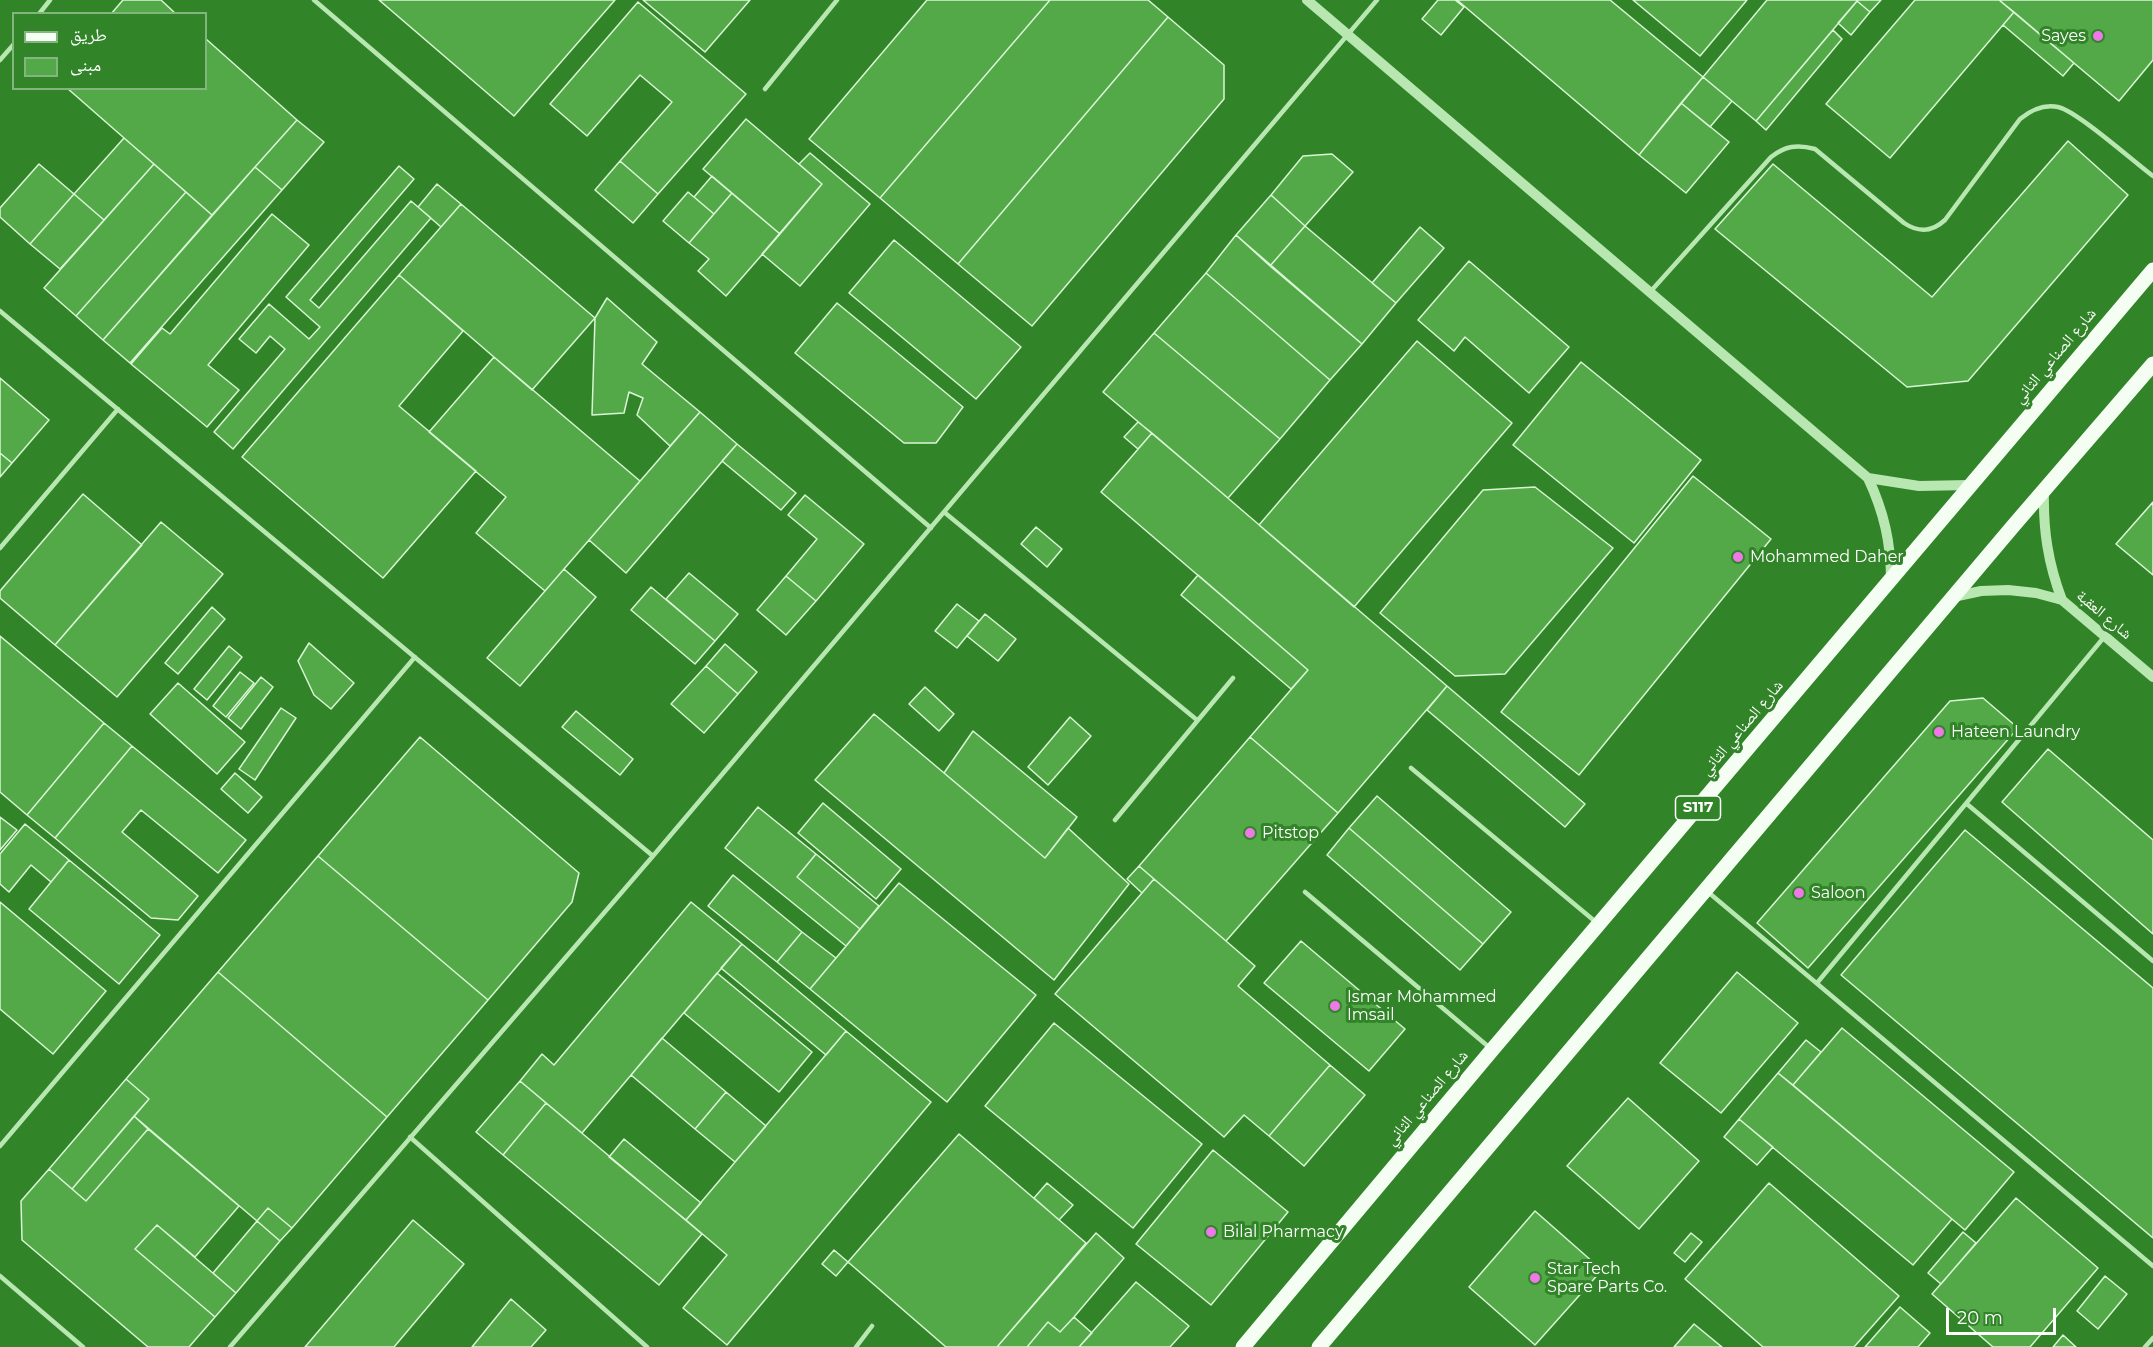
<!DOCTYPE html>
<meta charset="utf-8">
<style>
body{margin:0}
#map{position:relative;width:2153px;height:1347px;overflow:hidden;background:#318428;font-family:Montserrat,"Noto Naskh Arabic",sans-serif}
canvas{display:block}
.legend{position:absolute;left:12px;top:12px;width:195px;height:78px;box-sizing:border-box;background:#318428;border:2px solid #83b57e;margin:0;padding:8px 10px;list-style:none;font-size:18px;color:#fff}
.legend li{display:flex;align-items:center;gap:12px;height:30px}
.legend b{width:30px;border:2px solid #83b57e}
.scale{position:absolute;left:1946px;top:1308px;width:110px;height:27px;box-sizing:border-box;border:3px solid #fff;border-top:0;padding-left:8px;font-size:18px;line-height:21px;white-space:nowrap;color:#fff;-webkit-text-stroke:4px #318428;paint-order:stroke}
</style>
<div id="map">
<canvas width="2153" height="1347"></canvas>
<ul class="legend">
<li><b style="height:8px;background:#f4fef3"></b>طريق</li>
<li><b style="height:16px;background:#53a848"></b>مبنى</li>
</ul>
<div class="scale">20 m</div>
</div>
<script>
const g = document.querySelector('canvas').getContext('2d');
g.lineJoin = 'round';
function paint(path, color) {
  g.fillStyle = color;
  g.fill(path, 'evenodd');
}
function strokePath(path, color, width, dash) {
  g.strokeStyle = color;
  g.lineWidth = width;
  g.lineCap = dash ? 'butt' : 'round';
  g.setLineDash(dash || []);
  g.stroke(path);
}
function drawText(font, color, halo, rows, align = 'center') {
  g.font = font + ' Montserrat,"Noto Naskh Arabic",sans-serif';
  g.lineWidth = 6;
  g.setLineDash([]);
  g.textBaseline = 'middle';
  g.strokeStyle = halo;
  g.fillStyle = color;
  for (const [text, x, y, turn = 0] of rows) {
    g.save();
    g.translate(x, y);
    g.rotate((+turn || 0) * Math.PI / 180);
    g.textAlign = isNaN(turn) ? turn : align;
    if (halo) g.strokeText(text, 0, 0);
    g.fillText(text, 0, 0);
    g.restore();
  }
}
const building = new Path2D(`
 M123,0h38l15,14h-65z
 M379,0h236l-101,116z
 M643,0h107l-45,52z
 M927,0h123l-170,198 -71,-59z
 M1050,0h98l20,17 -210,247 -78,-66z
 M1438,0h17l9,7 -23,28 -19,-16z
 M1457,0h153l93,77 -64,78z
 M1633,0h114l-47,56z
 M1767,0h91l-102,121 -53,-44z
 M1858,0h23l-11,12 -13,-11z
 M1915,0h84l15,12 -124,146 -64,-54z
 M1999,0h154v60l-34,41z
 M1857,1l13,11 -19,23 -13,-12z
 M638,2l108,92 -88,100 -38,-33 52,-59 -32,-27 -53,61 -37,-32z
 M2014,12l60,51 -11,13 -60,-51z
 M1168,17l56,48v34l-192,227 -74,-62z
 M1833,30l9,9 -76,91 -10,-9z
 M206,39l91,81 -85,95 -145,-127h139z
 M1703,77l29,24 -22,26 -29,-24z
 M1681,103l48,39 -43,51 -47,-38z
 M746,119l76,65 -42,50 -77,-65z
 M297,120l27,22 -42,48 -27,-23z
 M124,138l30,26 -50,56 -30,-26z
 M2068,141l60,54 -160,186 -61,6 -192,-158 58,-65 159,133z
 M810,153l60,51 -70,82 -38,-32 60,-70 -23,-20z
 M1332,154l21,18 -48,54 -34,-31 32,-39z
 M620,161l38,33 -25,29 -38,-33z
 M39,164l35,30 -44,50 -30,-27v-9z
 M154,164l32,28 -110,124 -32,-28z
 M399,166l15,13 -104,121 9,8 92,-107 20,17 -198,231 -19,-17 71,-83 -15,-13 -14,17 -17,-14 30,-35 40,35 11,-12 -34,-30z
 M255,167l27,23 -152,173 -27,-23z
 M712,176l20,17 -18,21 -20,-17z
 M437,184l24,20 -20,23 -23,-20z
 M186,192l26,23 -109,125 -27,-24z
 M688,192l26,22 -25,29 -26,-22z
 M732,193l48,41 -54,62 -28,-25 11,-12 -20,-16z
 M74,194l30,26 -44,49 -30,-25z
 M1271,195l34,31 -35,40 -34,-31z
 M461,204l134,114 -63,72 -133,-115z
 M272,214l37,31 -101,120 31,25 -32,37 -76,-63 31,-36 8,6z
 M1305,226l91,77 -34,41 -92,-78z
 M1420,227l24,21 -48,55 -24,-20z
 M1236,235l126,109 -32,36 -124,-107z
 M894,240l127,107 -45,52 -127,-106z
 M1469,261l100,86 -40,46 -64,-56 -11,14 -36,-31z
 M1206,273l124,107 -50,59 -126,-106z
 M399,275l64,56 -64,75 77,65 -93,107 -141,-121z
 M607,298l50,44 -15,22 58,48 -30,34 -33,-31 6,-17 -14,-6 -5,21 -32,2 3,-97z
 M837,303l126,104 -27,36h-32l-109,-90z
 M1154,333l126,106 -52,59 -125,-106z
 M1417,341l95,82 -158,184 -95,-82z
 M494,357l146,124 -95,110 -69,-58 30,-36 -77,-65z
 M1581,362l120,98 -67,83 -121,-98z
 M0,378l49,42 -37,43 -12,-10z
 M700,412l37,32 -111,129 -37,-33z
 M1138,422l14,11 -14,16 -14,-12z
 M1152,433l295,253 -109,127 -88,-76 58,-67 -207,-178z
 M737,444l59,49 -15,17 -59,-49z
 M0,453l12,10 -12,14z
 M1693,476l78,63 -192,236 -78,-63z
 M1535,487l78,61 -108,126 -50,2 -75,-63 103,-123z
 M83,494l59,51 -87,100 -55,-47v-7z
 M805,495l59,49 -48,57 -30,-25 31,-37 -29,-24z
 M2153,502v73l-37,-31z
 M161,522l62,52 -106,123 -62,-52z
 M1036,527l26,22 -15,18 -26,-23z
 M564,569l32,28 -76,89 -33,-28z
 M689,573l49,41 -23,27 -49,-42z
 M1198,575l110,95 -17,19 -110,-94z
 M786,576l30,25 -30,34 -29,-25z
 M651,587l64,54 -20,23 -64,-54z
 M957,604l22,17 -22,27 -22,-17z
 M212,607l13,12 -47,55 -13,-11z
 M985,614l31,25 -18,22 -31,-25z
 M0,636l104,87 -77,92 -27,-23z
 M309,643l45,40 -23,26 -17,-14 -16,-34z
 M725,644l32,28 -19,22 -32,-28z
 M229,646l13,11 -35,43 -13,-11z
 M706,666l32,28 -34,39 -33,-29z
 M240,672l14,11 -28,34 -13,-11z
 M261,677l12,10 -32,42 -13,-11z
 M178,683l67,59 -28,32 -67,-60z
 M1447,686l138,118 -20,23 -138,-117z
 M925,687l29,27 -15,17 -30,-27z
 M1983,698l35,30 -210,240 -51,-45 193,-222z
 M281,708l15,10 -41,62 -16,-11z
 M576,711l57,48 -13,16 -58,-48z
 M874,714l171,144 23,-30 61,56 -75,96 -239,-200z
 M1070,717l21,19 -43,49 -20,-18z
 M104,723l28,23 -77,92 -28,-23z
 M973,731l104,86 -32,41 -101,-85z
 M420,737l159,136 -7,29 -84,98 -170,-144z
 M1250,737l88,76 -112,128 -87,-75z
 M132,746l114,94 -28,33 -77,-63 -19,22 76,64 -20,24 -27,-2 -96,-80z
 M2048,749l105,91v94l-151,-132z
 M235,773l27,24 -14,16 -27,-24z
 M1377,796l134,116 -28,32 -134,-116z
 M823,803l78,66 -25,30 -78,-66z
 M758,807l58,47 -19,23 63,52 -14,17 -121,-98z
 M0,817l17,13 -17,20z
 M25,824l44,36 -18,22 -20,-17 -22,27 -9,-8v-30z
 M1349,828l134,116 -23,26 -133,-115z
 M1965,830l188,158v250l-312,-263z
 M816,854l63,52 -19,23 -63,-52z
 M318,856l170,144 -101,117 -169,-145z
 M69,860l91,75 -41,49 -90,-75z
 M1139,866l15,13 -12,14 -15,-14z
 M733,875l69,57 -25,30 -69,-56z
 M1154,879l101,87 -17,20 92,79 -61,71 -25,-21 -20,22 -169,-143z
 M899,883l137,112 -89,107 -137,-113z
 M0,902l106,89 -53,63 -53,-45z
 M691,902l51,42 -160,189 -62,-52 22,-27 12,11z
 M802,932l34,26 -26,31 -33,-27z
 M1301,941l104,88 -36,42 -105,-88z
 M742,944l104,87 -20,24 -105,-87z
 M218,972l169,145 -95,111 -24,-20 -11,13 -123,-105 15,-17 -23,-20z
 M1737,972l61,51 -77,90 -61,-50z
 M717,973l95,79 -33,40 -95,-79z
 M1054,1023l148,121 -69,84 -148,-122z
 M1842,1028l172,144 -49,58 -172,-145z
 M846,1031l85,71 -204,243 -44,-37 44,-53 -41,-35z
 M662,1038l64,54 -31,37 -64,-54z
 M1806,1040l15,12 -28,33 -15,-12z
 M1330,1065l35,30 -61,71 -35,-30z
 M1778,1073l174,146 -39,46 -174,-146z
 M126,1079l23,20 -77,90 -23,-20z
 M520,1081l26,22 -43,52 -27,-23z
 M726,1092l40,34 -31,36 -40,-33z
 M1628,1098l71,63 -60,68 -72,-63z
 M546,1103l156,131 -43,51 -156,-130z
 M134,1116l14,13 -62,72 -14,-12z
 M1739,1119l34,28 -16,18 -33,-28z
 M148,1129l91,77 -44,51 -38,-32 -22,24 80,68 -26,30h-41l-126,-107 -1,-39 28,-32 37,32z
 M959,1134l127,109 -89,104h-51l-98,-85z
 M624,1139l77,64 -15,17 -77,-63z
 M1213,1150l75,62 -77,93 -75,-61z
 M1047,1183l26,22 -14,15 -25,-22z
 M1769,1183l130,113 -45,51h-91l-78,-68z
 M2016,1198l82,70 -68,79h-37l-61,-53z
 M268,1208l24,20 -12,13 -23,-20z
 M1535,1211l67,59 -67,75 -66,-58z
 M413,1220l51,44 -70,83h-89z
 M257,1221l23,20 -44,52 -23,-20z
 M157,1225l79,68 -21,24 -80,-68z
 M1963,1232l13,11 -35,41 -13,-11z
 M1096,1233l28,25 -50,59 -14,15 -12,-10 -21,25h-30z
 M1691,1233l11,9 -17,20 -11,-9z
 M834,1250l14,12 -12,14 -14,-12z
 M2105,1276l22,18 -29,35 -21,-18z
 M1136,1282l53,44 -19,21h-91z
 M511,1299l35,31 -15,17h-59z
 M1900,1307l30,26 -12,14h-53z
 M1074,1317l18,16 -13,14h-52l21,-25 12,10z
 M1694,1324l28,23h-48z
 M2063,1335l13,12h-23z`);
const service = new Path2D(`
 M314,0l617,528
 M39,14l11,-14
 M0,60l14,-16
 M765,89l72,-89
 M1651,291l120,-134c14,-11 26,-13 44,-8l89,74c15,10 28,9 41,-3l75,-101c11,-9 23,-15 38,-12 19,4 76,55 95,69
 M0,311l653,545
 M944,512l253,208
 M0,548l118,-139
 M1411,768l186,155
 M1967,804l186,157
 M1115,820l118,-142
 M1305,892l185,156
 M1708,892l445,374
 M1817,983l288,-347
 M410,1137l237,210
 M0,1146l415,-489
 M0,1276l83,71
 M230,1347l423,-491 724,-856
 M856,1347l16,-21
 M2145,1347l8,-9`);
const tertiary = new Path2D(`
 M1307,0l561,478c16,34 23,65 23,102
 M1868,478l51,8 50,-1
 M2044,491c-1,39 4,72 18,109
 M1953,597l28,-6 27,-1 28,3 26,7 91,77`);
const primary = new Path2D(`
 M1243,1347l249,-297 661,-780
 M1319,1347l695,-822 139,-161`);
const markers = [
 [2098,36,6,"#ef78e9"],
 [1738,557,6,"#ef78e9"],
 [1939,732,6,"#ef78e9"],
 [1250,833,6,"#ef78e9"],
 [1799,893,6,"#ef78e9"],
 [1335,1006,6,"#ef78e9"],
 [1211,1232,6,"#ef78e9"],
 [1535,1278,6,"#ef78e9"]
];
const shields = [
 [1698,808,45]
];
const shieldNames = [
 ["S117",1698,808]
];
const poiNames = [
 ["Sayes",2086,36,"right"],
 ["Mohammed Daher",1750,557],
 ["Hateen Laundry",1951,732],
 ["Pitstop",1262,833],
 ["Saloon",1811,893],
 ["Ismar Mohammed",1347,997],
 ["Imsail",1347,1015],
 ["Bilal Pharmacy",1223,1232],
 ["Star Tech",1547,1269],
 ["Spare Parts Co.",1547,1287]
];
const streetNames = [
 ["شارع الصناعي الثاني",2055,356,-50],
 ["شارع العقبة",2104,615,40],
 ["شارع الصناعي الثاني",1742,728,-50],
 ["شارع الصناعي الثاني",1427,1098,-50]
];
paint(building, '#53a848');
strokePath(building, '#d9f6d5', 1.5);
strokePath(service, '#b8e7b2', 4.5);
strokePath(tertiary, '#b8e7b2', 10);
strokePath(primary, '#f4fef3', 15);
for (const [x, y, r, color] of markers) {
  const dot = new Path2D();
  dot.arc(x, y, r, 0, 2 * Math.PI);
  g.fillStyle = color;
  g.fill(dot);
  strokePath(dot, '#318428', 2);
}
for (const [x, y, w] of shields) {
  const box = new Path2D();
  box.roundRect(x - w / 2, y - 12, w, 24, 4.5);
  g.fillStyle = '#318428';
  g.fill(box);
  strokePath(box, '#fff', 1.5);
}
drawText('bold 15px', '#fff', null, shieldNames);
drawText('16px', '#fff', '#318428', poiNames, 'left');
drawText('16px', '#fff', '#318428', streetNames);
</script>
